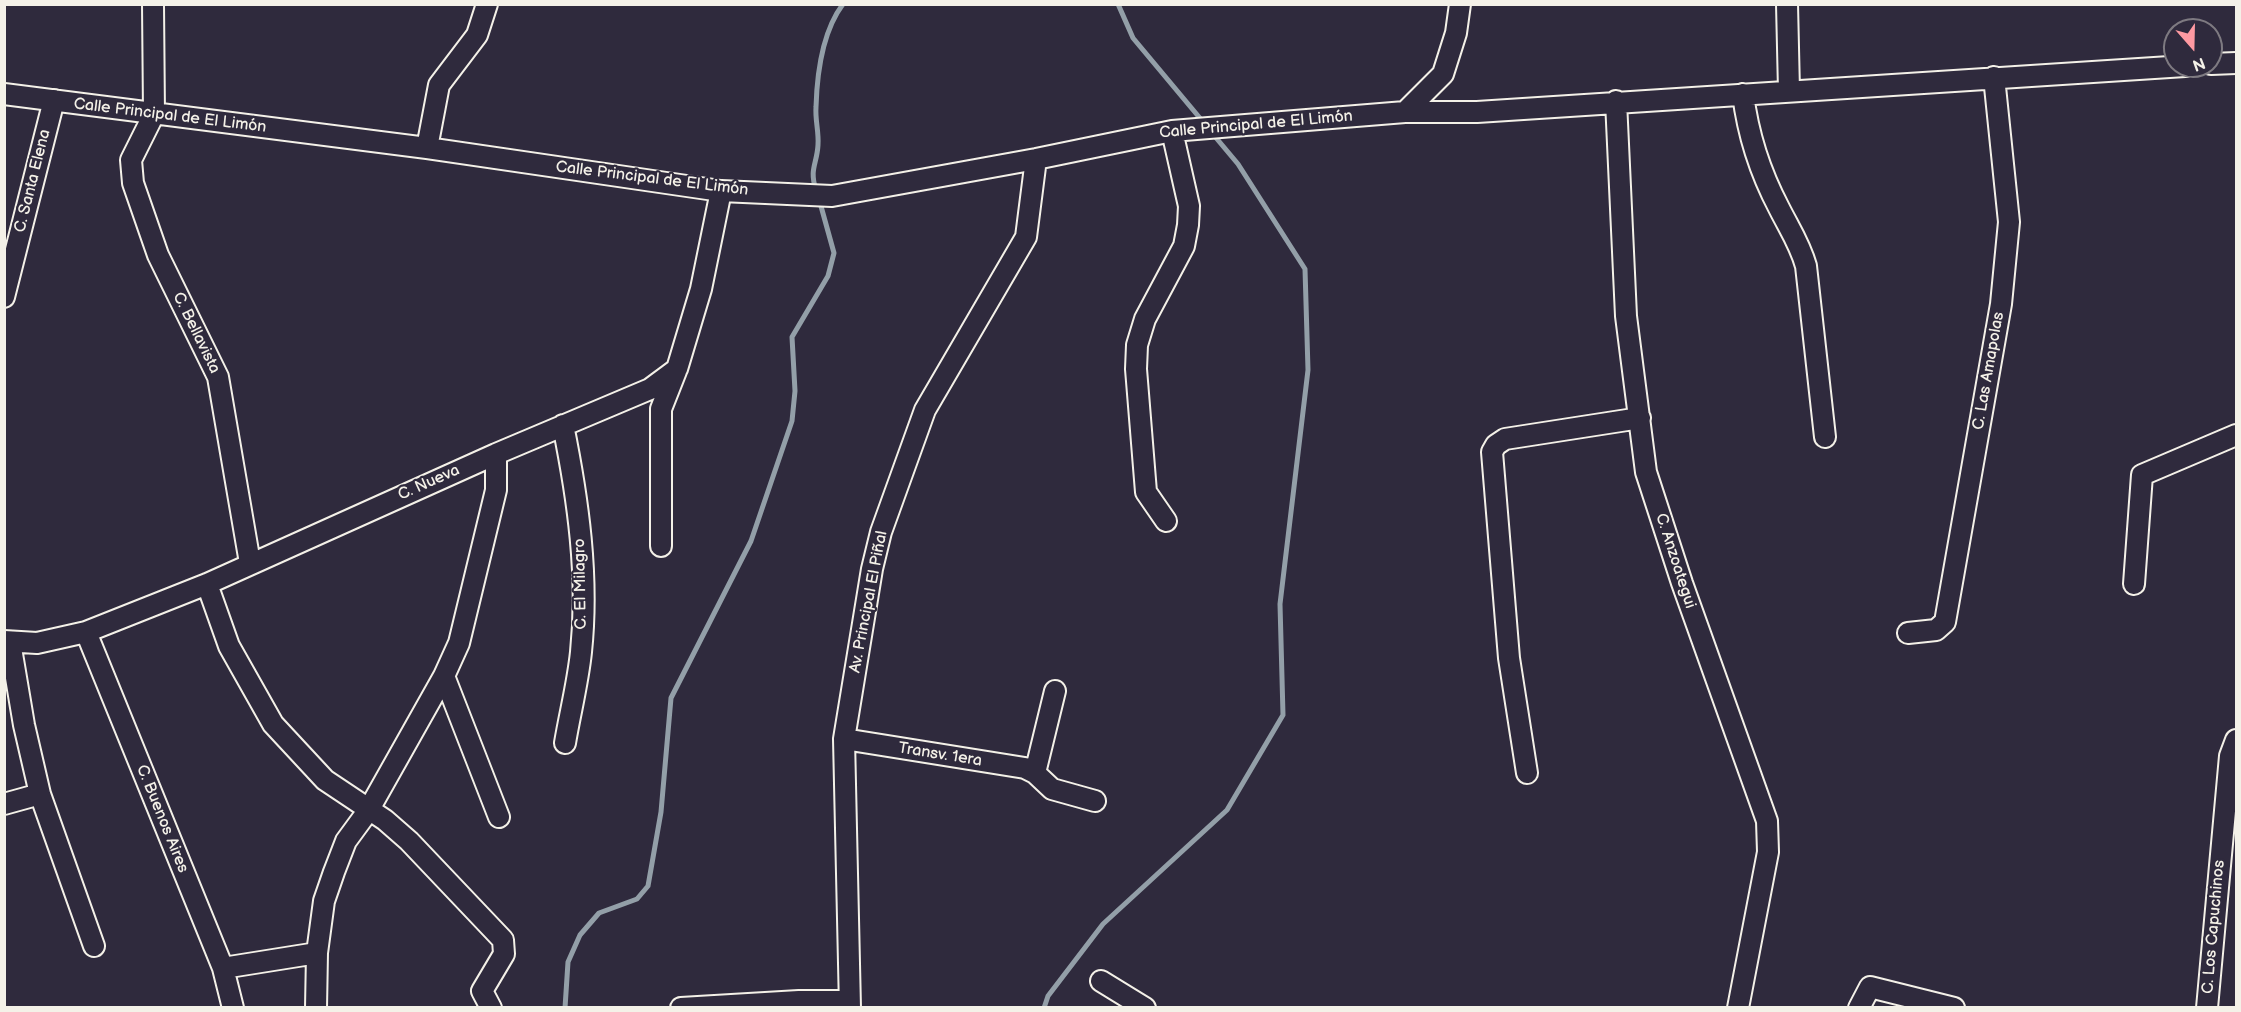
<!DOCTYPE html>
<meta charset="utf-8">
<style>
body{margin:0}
#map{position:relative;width:2241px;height:1012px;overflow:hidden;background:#2f2a3d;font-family:"Balsamiq Sans",sans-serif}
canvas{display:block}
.frame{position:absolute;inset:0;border:6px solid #f4f1e8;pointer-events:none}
.north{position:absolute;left:2163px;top:18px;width:60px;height:60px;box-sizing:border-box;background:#2f2a3d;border:2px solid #7e7a81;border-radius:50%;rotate:160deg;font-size:16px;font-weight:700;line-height:24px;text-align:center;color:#f4f1e8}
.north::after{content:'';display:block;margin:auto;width:21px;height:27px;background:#ff9aa2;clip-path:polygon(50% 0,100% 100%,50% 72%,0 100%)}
</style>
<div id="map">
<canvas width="2241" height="1012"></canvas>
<div class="frame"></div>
<div class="north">N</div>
</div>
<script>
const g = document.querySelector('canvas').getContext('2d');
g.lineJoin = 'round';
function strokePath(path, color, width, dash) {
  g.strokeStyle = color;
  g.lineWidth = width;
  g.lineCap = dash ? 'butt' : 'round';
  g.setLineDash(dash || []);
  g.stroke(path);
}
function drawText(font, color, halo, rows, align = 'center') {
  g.font = font + ' "Balsamiq Sans",sans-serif';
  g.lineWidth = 4.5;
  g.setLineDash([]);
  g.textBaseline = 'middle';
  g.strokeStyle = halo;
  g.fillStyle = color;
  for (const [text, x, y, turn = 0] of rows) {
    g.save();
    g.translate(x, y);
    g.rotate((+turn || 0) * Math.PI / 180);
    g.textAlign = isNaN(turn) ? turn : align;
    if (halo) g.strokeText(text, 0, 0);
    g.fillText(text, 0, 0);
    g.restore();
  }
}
const stream = new Path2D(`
 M1118,4l15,34 71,85
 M816,190c-7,-21 1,-26 2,-45 1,-13 -3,-25 -2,-38 1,-34 6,-75 27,-103
 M565,1008l3,-46 12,-27 19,-22 38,-14 11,-13 13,-74 10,-114 80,-157 41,-120 3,-30 -3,-54 36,-61 6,-23 -15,-54
 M1044,1008l4,-12 55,-72 124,-114 56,-95 -3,-111 28,-234 -3,-101 -67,-105 -26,-31`);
const minor = new Path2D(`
 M153,4l1,110 -23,46 2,23 25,72 60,122 32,186
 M1787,4l2,87
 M2211,64l25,-1
 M4,94l423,54 294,43 111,5 204,-37 136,-28 233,-19h72l708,-46
 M1743,94c5,41 17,78 36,114 10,20 21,36 27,58l19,171
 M1616,101l10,215 20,156 36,111 85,238 1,31 -30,156
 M1405,112l38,-38 13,-41 4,-29
 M427,148l12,-63 38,-50 10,-31
 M4,297l50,-197
 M563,425c15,74 26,151 18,227 -3,30 -11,61 -16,91
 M1166,521l-20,-29 -10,-123 1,-24 8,-26 39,-73 4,-21 1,-19 -17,-75
 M661,546v-137l15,-38
 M207,584l22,62 44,78 52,56 60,40 24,21 94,99 1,14 -22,37 9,17
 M2134,584l8,-109 94,-40
 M86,632l137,336 10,40
 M1908,633l28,-3 9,-8 56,-318 8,-82 -15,-145
 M4,641l33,2 49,-11 121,-48 289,-130 154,-65 27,-20 24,-80 20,-98
 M10,642l14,83 16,69 54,152
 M444,676l55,141
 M844,739l181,29 10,5 17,16 43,12
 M1035,773l20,-82
 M1527,773l-18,-115 -17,-206 4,-7 9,-6 135,-21
 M4,804l36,-10
 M223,968l94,-15
 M1101,981l44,27
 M316,1008l1,-55 7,-52 10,-29 12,-31 22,-30 76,-135 15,-33 37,-153v-36
 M681,1008l118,-7h50
 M850,1008l-6,-269 28,-170 9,-37 44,-122 101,-173 10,-78
 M1859,1008l11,-21 84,21
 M2207,1008l23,-252 6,-16`);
const streetNames = [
 ["Calle Principal de El Limón",170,116,7],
 ["Calle Principal de El Limón",1256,125,-5],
 ["Calle Principal de El Limón",652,179,7],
 ["C. Santa Elena",33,181,-76],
 ["C. Bellavista",196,333,64],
 ["C. Las Amapolas",1989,371,-80],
 ["C. Nueva",429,483,-24],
 ["C. Anzoategui",1675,561,72],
 ["C. El Milagro",581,584,-91],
 ["Av. Principal El Piñal",869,602,-79],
 ["Transv. 1era",940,755,9],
 ["C. Buenos Aires",162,819,68],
 ["C. Los Capuchinos",2214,927,-85]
];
strokePath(stream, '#939fa8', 5);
strokePath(minor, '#f4f1e8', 24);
strokePath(minor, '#2f2a3d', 20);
drawText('16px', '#f4f1e8', '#2f2a3d', streetNames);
</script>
